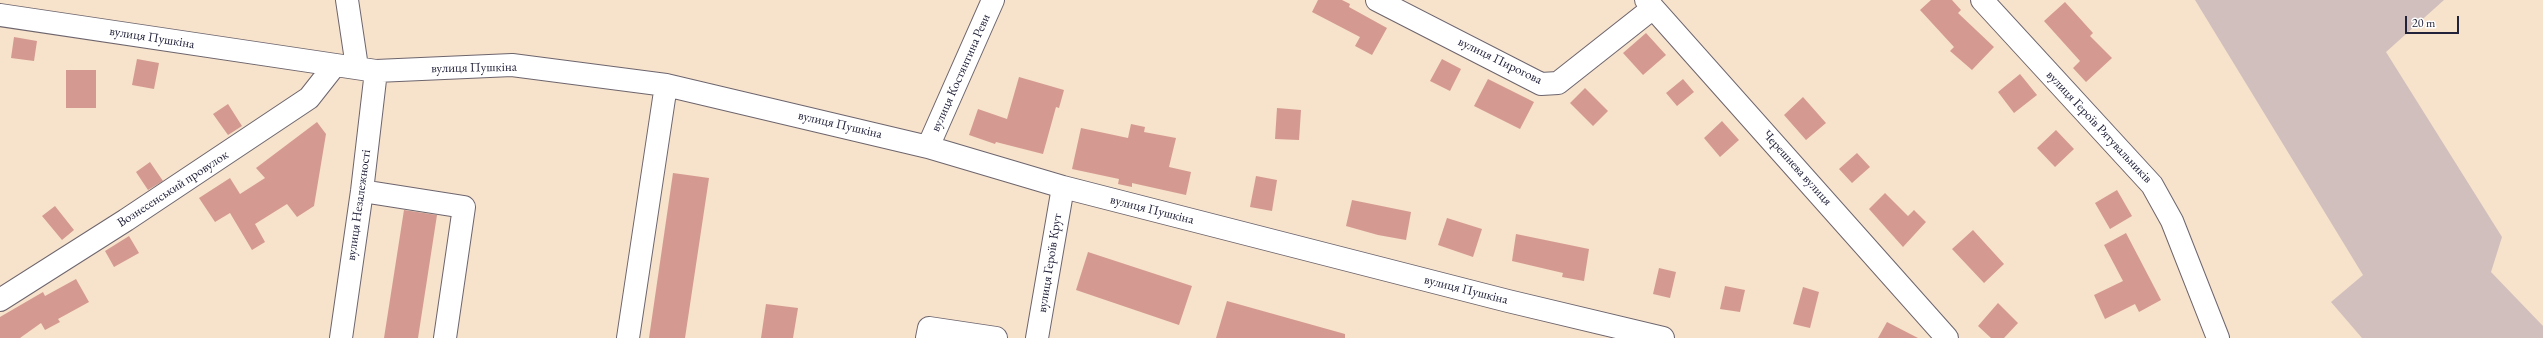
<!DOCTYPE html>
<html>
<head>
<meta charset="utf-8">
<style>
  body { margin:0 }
  #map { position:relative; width:2543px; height:338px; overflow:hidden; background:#f7e2cb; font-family:"EB Garamond",serif }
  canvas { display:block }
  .scale { position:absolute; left:2405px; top:16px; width:54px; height:18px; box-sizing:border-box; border:2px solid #22223b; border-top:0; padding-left:5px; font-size:12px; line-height:14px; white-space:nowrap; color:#22223b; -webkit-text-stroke:3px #fff; paint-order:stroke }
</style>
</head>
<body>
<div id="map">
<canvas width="2543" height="338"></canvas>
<div class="scale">20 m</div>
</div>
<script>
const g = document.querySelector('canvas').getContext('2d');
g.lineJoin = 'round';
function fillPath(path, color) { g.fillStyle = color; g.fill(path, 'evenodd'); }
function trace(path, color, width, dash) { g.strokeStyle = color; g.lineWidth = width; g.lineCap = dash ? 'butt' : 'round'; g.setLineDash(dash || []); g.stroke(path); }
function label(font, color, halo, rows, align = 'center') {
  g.font = font + ' "EB Garamond",serif'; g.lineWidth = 3; g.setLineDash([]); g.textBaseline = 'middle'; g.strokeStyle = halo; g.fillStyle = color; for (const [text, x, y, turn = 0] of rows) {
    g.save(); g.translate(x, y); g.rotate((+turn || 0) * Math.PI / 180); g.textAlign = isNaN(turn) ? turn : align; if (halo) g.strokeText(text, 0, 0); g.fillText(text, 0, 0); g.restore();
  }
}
const industrial = new Path2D(`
  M2195,0H2444L2386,52L2502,237L2491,272L2543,326V338H2362L2331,302L2363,275Z`);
const building = new Path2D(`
  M1318,0H1342L1350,4L1349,7L1387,28L1372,55L1355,46L1360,37L1312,12Z
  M1931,0H1952L1961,10L1958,13L1994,47L1972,70L1950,51L1954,47L1920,10Z
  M2065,2L2093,33L2090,36L2112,58L2086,82L2073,68L2080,61L2044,21Z
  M1646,33L1666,55L1643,75L1623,53Z
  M14,37L37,41L34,61L11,58Z
  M137,59L159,63L154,89L132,85Z
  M1442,59L1461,69L1450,91L1430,81Z
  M66,70H96V108H66Z
  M2020,74L2037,95L2014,113L1998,92Z
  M1019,77L1064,90L1059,108L1056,107L1043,154L996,142L995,144L969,135L978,109L1007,119Z
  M1488,79L1534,102L1520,129L1474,106Z
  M1683,79L1694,92L1677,106L1666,93Z
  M1585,88L1608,111L1593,126L1570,103Z
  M1803,97L1826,123L1806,140L1784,115Z
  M228,104L242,126L228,135L213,114Z
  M1277,108L1301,110L1299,140L1275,139Z
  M1722,121L1739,140L1720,157L1704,138Z
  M317,122L326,134L314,206L297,217L287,204L255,224L265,242L252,250L230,213L215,222L199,198L230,178L240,194L265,178L256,168Z
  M1131,124L1145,127L1144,132L1176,138L1169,167L1191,172L1186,195L1132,183V187L1118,184L1119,179L1072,169L1081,128L1128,138Z
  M2056,130L2074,149L2055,167L2037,148Z
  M1857,153L1870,167L1852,183L1839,169Z
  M150,162L163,181L148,190L136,172Z
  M673,173L709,178L685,338H649Z
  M1256,176L1277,180L1272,211L1250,207Z
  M2117,190L2132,216L2110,229L2095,203Z
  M1885,193L1908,216L1914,210L1926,222L1903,247L1869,209Z
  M1352,200L1411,212L1406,240L1378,235L1346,226Z
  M55,206L74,230L62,240L42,216Z
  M404,210L437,215L418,338H384Z
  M1447,218L1482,229L1473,257L1438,245Z
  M1973,230L2004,264L1984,283L1952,249Z
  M2126,233L2161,300L2139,312L2135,304L2105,319L2094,295L2123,281L2104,245Z
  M1516,234L1589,249L1584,281L1562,277L1563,273L1512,261Z
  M129,236L139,253L114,267L105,251Z
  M1088,252L1192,286L1179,325L1076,290Z
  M1659,268L1676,272L1670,298L1653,294Z
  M76,279L89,302L58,319L60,322L45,330L41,323L20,338H0V317L43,292L45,296Z
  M1725,286L1745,290L1740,312L1720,309Z
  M1803,287L1819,292L1810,328L1793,324Z
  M1227,301L1345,334V338H1216Z
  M1998,303L2018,323L2004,338H1991L1978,326Z
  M766,304L798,308L793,338H761Z
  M1887,322L1918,338H1878Z`);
const minor = new Path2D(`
  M347,0L357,67
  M1377,0L1541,84L1558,83L1653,8
  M1646,0L1947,338
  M1982,0L2152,185L2172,221L2218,338
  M0,15L376,71L512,65L666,85L928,147L1063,187L1508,301L1663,338
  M928,147L993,0
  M362,191L464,207L445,338
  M0,300L126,220L309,98L335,65
  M341,338L362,191L376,71
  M628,338L666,85
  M927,338L929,328L996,338
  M1037,338L1063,187`);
const streetNames = [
  ["вулиця Пушкіна",152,38,9],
  ["вулиця Пирогова",1500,61,26],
  ["вулиця Пушкіна",474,68,-1],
  ["вулиця Костянтина Реви",961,73,-66],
  ["вулиця Пушкіна",840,125,13],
  ["вулиця Героїв Рятувальників",2099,127,47],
  ["Черешнева вулиця",1797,168,48],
  ["Вознесенський провулок",173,189,-33],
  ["вулиця Незалежності",359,205,-82],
  ["вулиця Пушкіна",1152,210,14],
  ["вулиця Героїв Крут",1050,263,-81],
  ["вулиця Пушкіна",1466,290,14]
];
fillPath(industrial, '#d1bfbe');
fillPath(building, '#d49a91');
trace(minor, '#6d656d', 24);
trace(minor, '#fff', 22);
label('13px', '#22223b', '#fff', streetNames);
</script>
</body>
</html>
